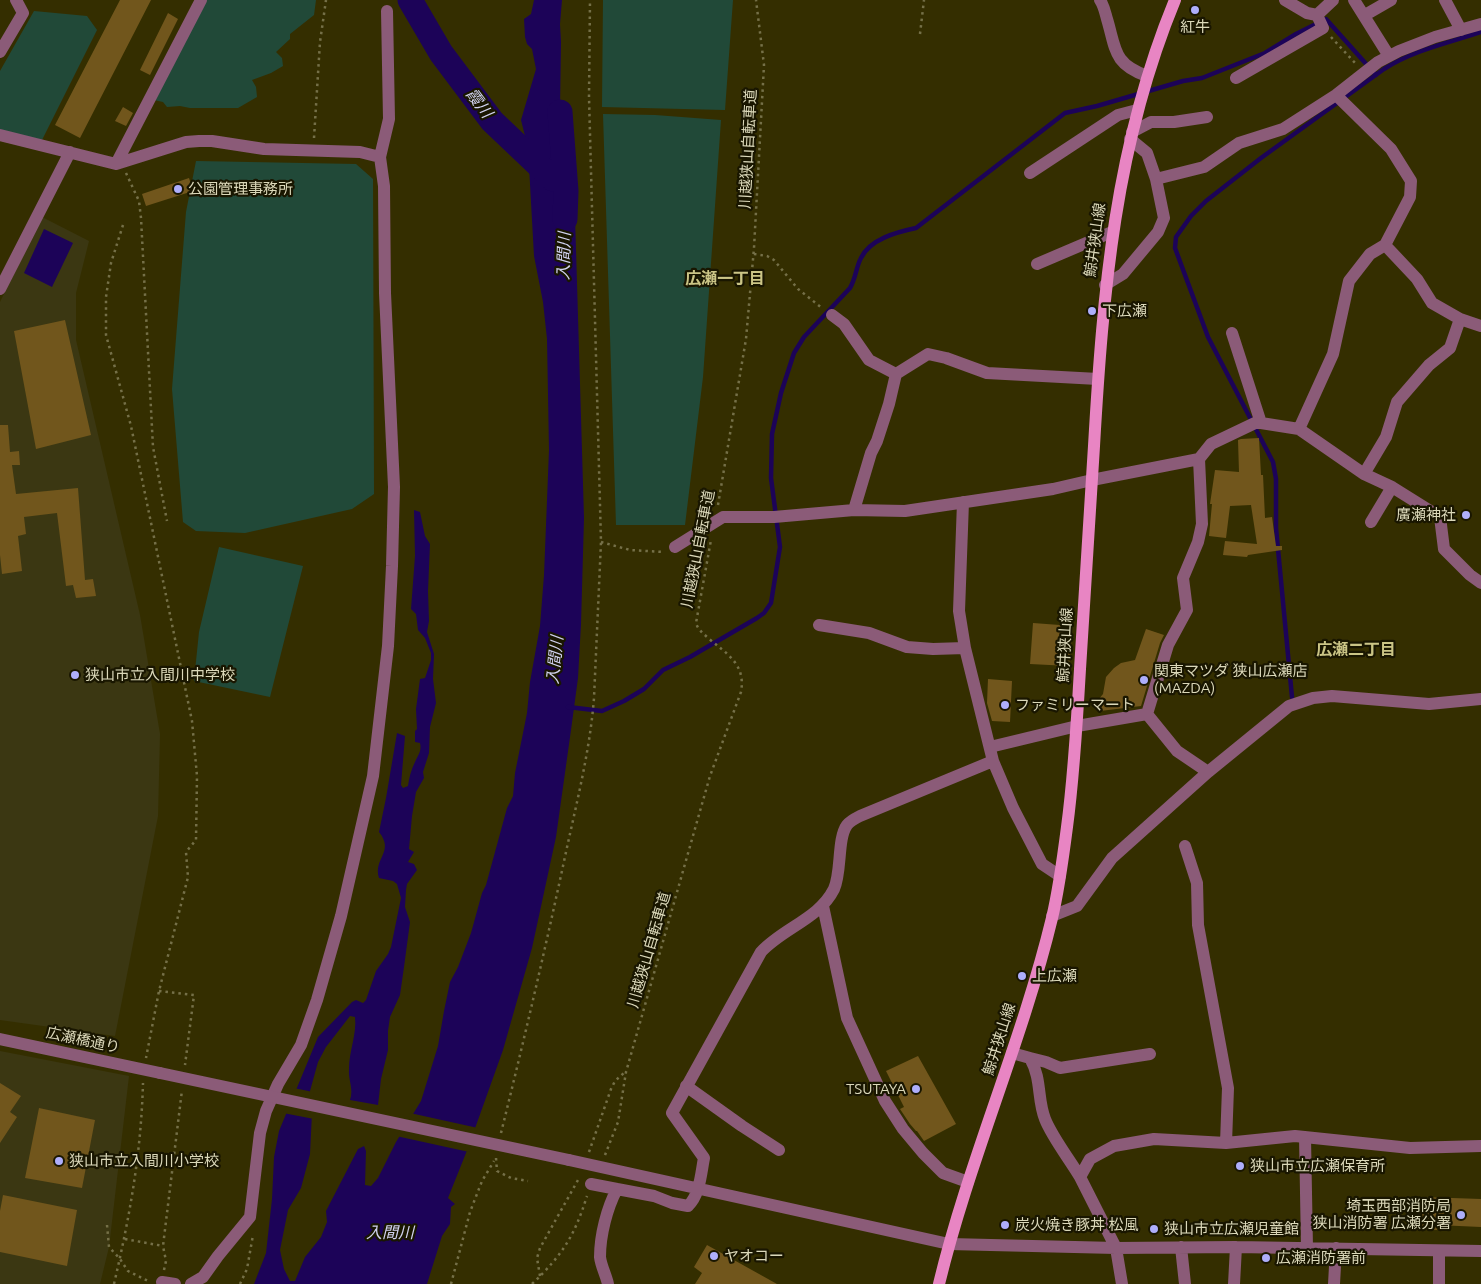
<!DOCTYPE html>
<html>
<head>
<meta charset="utf-8">
<style>
  body { margin:0 }
  canvas { display:block; background:#342e00 }
</style>
</head>
<body>
<canvas width="1481" height="1284"></canvas>
<script>
const g = document.querySelector('canvas').getContext('2d');
g.lineJoin = 'round';
function fillPath(path, color) { g.fillStyle = color; g.fill(path, 'evenodd'); }
function trace(path, color, width, dash) { g.strokeStyle = color; g.lineWidth = width; g.lineCap = dash ? 'butt' : 'round'; g.setLineDash(dash || []); g.stroke(path); }
function label(font, color, halo, rows, align = 'center') {
  g.font = font + ' Ubuntu,"Noto Sans JP",sans-serif'; g.lineWidth = 4.5; g.setLineDash([]); g.textBaseline = 'middle'; g.strokeStyle = halo; g.fillStyle = color; for (const [text, x, y, turn = 0] of rows) {
    g.save(); g.translate(x, y); g.rotate((+turn || 0) * Math.PI / 180); g.textAlign = isNaN(turn) ? turn : align; if (halo) g.strokeText(text, 0, 0); g.fillText(text, 0, 0); g.restore();
  }
}
const built = new Path2D(`
  M42,217L89,241L76,293V340L140,615L160,734L158,816L115,1036L0,1020V302Z
  M0,1051L129,1076L109,1247L100,1284H0Z`);
const green = new Path2D(`
  M205,0H316L314,15L290,34V39L276,52L282,58L283,66L271,73L252,80L256,87L257,97L238,108H190L180,106L167,107L163,102L154,100Z
  M603,0H733L725,110L602,107Z
  M34,11L87,16L97,30L42,140L0,130V71Z
  M603,114L655,115L721,120L703,377L685,525H616Z
  M196,161L356,164L373,179L374,494L352,509L245,533L196,531L183,522L172,389L186,212Z
  M219,547L303,566L270,697L194,681L199,632Z`);
const water = new Path2D(`
  M534,0H562L560,24L561,42L560,109L562,132V169L565,185L567,211L570,216H575L584,518L581,624L578,678L571,730L556,837L532,948L503,1050L468,1148L448,1198L455,1204L451,1207L450,1224L442,1236L427,1284H254L266,1253L272,1199L274,1157L279,1131L318,1037L352,1002L356,1000L363,1003L366,1000L376,971L388,954L391,947L401,898L397,884L393,881L379,878C373,858 395,852 379,832L386,798L397,733L405,736L401,785L403,788L408,786C409,778 411,770 415,762C418,755 422,751 420,743L415,742V731L417,729L416,709L420,679L425,678L431,660V653L425,638L418,630L416,614L411,609L415,556L414,510L420,512L425,536L430,544L428,591L429,621L427,632L434,654L433,679L436,703L430,727L429,753L423,772L424,778L416,792L412,816L409,849L414,852L408,862L414,864L417,870L407,884L406,890L405,907L410,922L404,967L400,995L390,1017L388,1031V1050L381,1079L378,1105L350,1100C354,1089 348,1080 349,1069C349,1051 357,1034 355,1017L350,1016L326,1047L318,1062L310,1091L312,1113L310,1154L301,1188L288,1210L280,1250L284,1269L290,1281H295L305,1257L321,1237L327,1222L326,1211L358,1149L364,1146L366,1151L365,1185L371,1186L378,1178L396,1142L421,1101L438,1046L444,1011L450,982L458,967L471,933L482,893L486,885L507,808L513,796L515,773L527,713L530,682L540,626L544,575L549,450L547,339L543,302L534,256L528,148L521,120L536,69L532,49L527,44L525,37L524,19L531,14Z
  M44,229L73,243L52,287L24,273Z`);
const pier = new Path2D(`
  M294,1088L313,1092L314,1119L283,1113Z
  M410,1113L478,1128L469,1152L396,1136Z`);
const stream = new Path2D(`
  M1292,697L1276,528V479L1273,462L1208,337L1175,248L1176,237L1191,216L1206,201L1261,158L1384,69C1414,50 1448,43 1481,32
  M568,707L602,711L624,701L644,689L663,670L690,657L757,618L764,613L771,603L780,547L771,478L772,434L781,393L794,353L804,337L850,288C856,278 856,267 861,258C870,239 897,232 916,228L1065,113L1097,106L1183,81L1202,78L1265,53L1296,34L1326,19L1376,75`);
const river = new Path2D(`
  M410,0L441,53L492,121L553,179
  M560,112L566,191L565,219`);
const building = new Path2D(`
  M120,0H151L80,138L55,125Z
  M168,13L178,19L150,75L140,70Z
  M123,107L133,113L126,126L115,121Z
  M189,178L193,191L146,206L142,194Z
  M65,320L91,435L36,449L14,331Z
  M0,425H8L10,452L19,451L20,465H12L16,494L78,488L85,580L93,579L96,596L76,598L73,585L66,586L57,513L24,517L26,534L18,536L22,571L2,574L0,555Z
  M1259,438L1261,475H1263L1265,518L1272,517L1276,546H1282V550L1248,555L1247,557L1223,555L1225,541L1257,544L1251,505L1230,506L1226,538L1209,536L1212,504H1210L1215,470L1239,472L1238,440L1241,439Z
  M1033,623L1073,626L1069,666L1030,664Z
  M1146,629L1164,635L1160,643L1141,706L1100,711L1098,700L1103,694L1106,677L1114,668L1121,663L1135,660Z
  M988,679L1012,681L1010,722L992,721L987,703Z
  M918,1056L956,1124L924,1141L917,1131H916L910,1124L900,1109L904,1107L886,1071Z
  M0,1083L21,1096L10,1112L17,1117L0,1143Z
  M39,1108L95,1120L82,1188L25,1178Z
  M3,1195L77,1210L67,1266L0,1252V1211Z
  M1423,1197L1481,1199V1227L1437,1225V1230H1421Z
  M707,1245L777,1284H695L702,1273L694,1267Z`);
const path = new Path2D(`
  M920,34L924,0
  M1331,37L1356,64
  M314,138L320,42L326,0
  M126,173L139,201L141,218L153,447L167,521
  M123,225L111,263L106,297V335L131,426L192,721L197,776L196,840L186,852L188,877L159,991L146,1058
  M754,254L767,256L774,260L798,289L822,308
  M718,505L746,339L754,248L764,65L756,0
  M601,542L630,550L663,552
  M159,991L194,995L185,1065
  M501,1133C524,1040 546,946 566,852C577,801 590,750 594,698L601,542L589,97L590,0
  M589,1152L611,1089L615,1081L625,1072
  M605,1155L618,1122L626,1072L702,804L710,776L741,692C746,664 727,654 708,638C703,633 698,630 696,623L711,540
  M496,1158L497,1171L511,1178L528,1181
  M107,1225L109,1247L120,1259L128,1271L150,1282
  M125,1239L163,1246
  M164,1270L166,1261L163,1246L182,1090
  M540,1276L537,1258L540,1248L578,1180
  M114,1284C130,1215 141,1154 143,1083
  M240,1284L247,1269L253,1235
  M451,1284L470,1212L482,1181L494,1161
  M532,1284C563,1254 574,1237 587,1196`);
const minor = new Path2D(`
  M1100,0C1104,6 1105,12 1107,19C1116,49 1113,64 1147,76
  M1285,0L1307,13L1317,15L1333,0
  M1354,0L1389,56
  M1445,0L1461,30
  M1365,15L1391,0
  M0,52L23,13L16,0
  M1236,78L1323,28L1317,15
  M1336,95L1391,149L1411,181L1410,197L1385,245L1417,279L1432,303L1460,319L1481,326
  M1132,132L1151,122H1174L1207,117
  M0,135L116,164L186,142L199,141H212L264,149L360,152L380,157
  M1130,139L1147,153L1156,179L1204,167L1239,143L1283,129L1336,95L1378,62L1399,51L1435,37L1481,24
  M116,164L201,0
  M1030,173L1118,115L1137,110
  M1037,264L1112,232
  M1105,285L1123,274L1158,232L1164,218L1156,179
  M0,289L70,152
  M832,315L844,324L869,360L896,374L928,354L946,358L987,373L1098,379
  M1232,333L1261,423
  M1299,429L1333,354L1349,281L1370,254L1385,245
  M1199,459L1202,524L1198,542L1183,578L1187,610L1168,645L1147,714L1177,751L1208,772
  M1364,474L1386,437L1397,402L1429,365L1450,348L1460,319
  M963,502L959,611L965,648L993,761L1013,808L1042,864L1060,876
  M854,510L871,453L877,441L889,404L896,374
  M1371,522L1392,487
  M675,547L723,517H774L854,510L905,511L1053,489L1092,480L1199,459L1211,444L1255,423H1261L1299,429L1364,474L1392,487L1440,517L1444,549L1470,575L1481,583
  M819,625L869,633L907,647L933,649L965,648
  M990,747L1077,726L1147,714
  M1185,846L1197,883L1198,925L1228,1088L1226,1143
  M823,906L847,1018L885,1101L903,1129L923,1153L943,1173L968,1182
  M1052,916L1077,906L1112,858L1208,772L1289,706L1313,698L1332,696L1429,704L1481,699
  M0,1039L160,1073
  M1012,1053L1030,1058C1042,1079 1037,1099 1045,1119C1052,1137 1070,1160 1080,1177
  M1030,1058L1046,1062L1060,1068L1150,1054
  M686,1086L742,1126L779,1150
  M1305,1137L1307,1248
  M569,1160L949,1244L1116,1248L1236,1247L1481,1251
  M591,1184L617,1189
  M1181,1247L1185,1284
  M1439,1251V1284
  M162,1282L175,1284
  M191,1284L203,1277L218,1256L250,1217L260,1133L266,1111L278,1084L301,1045L317,1000L341,916L373,776L388,646L392,566L394,487L385,293L384,186L380,157L389,119L387,11
  M608,1284C606,1275 601,1266 600,1257C600,1235 607,1208 617,1189L654,1196L672,1203L688,1206C700,1195 701,1173 704,1158L672,1113L761,952C783,928 819,919 834,889C842,871 837,839 847,825C850,821 856,818 860,816L993,761
  M1122,1284L1116,1248L1080,1177L1090,1159L1114,1146L1154,1139L1226,1143L1295,1136L1410,1148L1481,1146
  M1234,1284L1236,1247
  M1334,1284L1336,1248`);
const major = new Path2D(`
  M939,1284C969,1160 1022,1042 1052,918C1059,889 1063,858 1067,827C1074,775 1077,722 1080,669C1085,595 1089,520 1094,446C1103,291 1115,145 1175,0`);
const minorBridge = new Path2D(`
  M160,1073L569,1160`);
const markers = [
  [1195,10,5,"#aeaefb"],
  [178,189,5,"#aeaefb"],
  [1092,311,5,"#aeaefb"],
  [1466,515,5,"#aeaefb"],
  [75,675,5,"#aeaefb"],
  [1144,680,5,"#aeaefb"],
  [1005,705,5,"#aeaefb"],
  [1022,976,5,"#aeaefb"],
  [916,1089,5,"#aeaefb"],
  [59,1161,5,"#aeaefb"],
  [1240,1166,5,"#aeaefb"],
  [1461,1215,5,"#aeaefb"],
  [1005,1225,5,"#aeaefb"],
  [1154,1229,5,"#aeaefb"],
  [714,1256,5,"#aeaefb"],
  [1266,1258,5,"#aeaefb"]
];
const poiNames = [
  ["紅牛",1195,27,"center"],
  ["公園管理事務所",188,189],
  ["下広瀬",1102,311],
  ["廣瀬神社",1456,515,"right"],
  ["関東マツダ 狭山広瀬店",1154,671],
  ["(MAZDA)",1154,688],
  ["狭山市立入間川中学校",85,675],
  ["ファミリーマート",1015,705],
  ["上広瀬",1032,976],
  ["TSUTAYA",906,1089,"right"],
  ["狭山市立入間川小学校",69,1161],
  ["狭山市立広瀬保育所",1250,1166],
  ["埼玉西部消防局",1451,1206,"right"],
  ["狭山消防署 広瀬分署",1451,1223,"right"],
  ["炭火焼き豚丼 松風",1015,1225],
  ["狭山市立広瀬児童館",1164,1229],
  ["ヤオコー",724,1256],
  ["広瀬消防署前",1276,1258]
];
const streetNames = [
  ["川越狭山自転車道",748,149,-87],
  ["鯨井狭山線",1095,240,-82],
  ["川越狭山自転車道",698,549,-79],
  ["鯨井狭山線",1065,645,-87],
  ["川越狭山自転車道",649,950,-74],
  ["鯨井狭山線",999,1039,-72],
  ["広瀬橋通り",83,1040,12]
];
const waterNames = [
  ["霞川",479,103,53],
  ["入間川",564,256,-88],
  ["入間川",555,660,-84],
  ["入間川",390,1233]
];
const neighbourhoodNames = [
  ["広瀬一丁目",725,279],
  ["広瀬二丁目",1356,650]
];
fillPath(built, '#3b3712');
fillPath(green, '#214938');
fillPath(water, '#1c0358');
fillPath(pier, '#342e00');
trace(stream, '#1c0358', 4.5);
trace(river, '#1c0358', 25);
fillPath(building, '#71561c');
trace(path, '#757048', 2.5, [2.5, 4]);
trace(minor, '#8b5b78', 12);
trace(major, '#e885c3', 12);
trace(minorBridge, '#8b5b78', 12);
for (const [x, y, r, color] of markers) { const dot = new Path2D(); dot.arc(x, y, r, 0, 2 * Math.PI); g.fillStyle = color; g.fill(dot); trace(dot, '#191600', 2); }
label('15px', '#dbd8b9', '#191600', poiNames, 'left');
label('15px', '#dbd8b9', '#191600', streetNames);
label('italic 16px', '#d1d2ef', '#191600', waterNames);
label('bold 16px', '#cbc586', '#191600', neighbourhoodNames);
</script>
</body>
</html>
